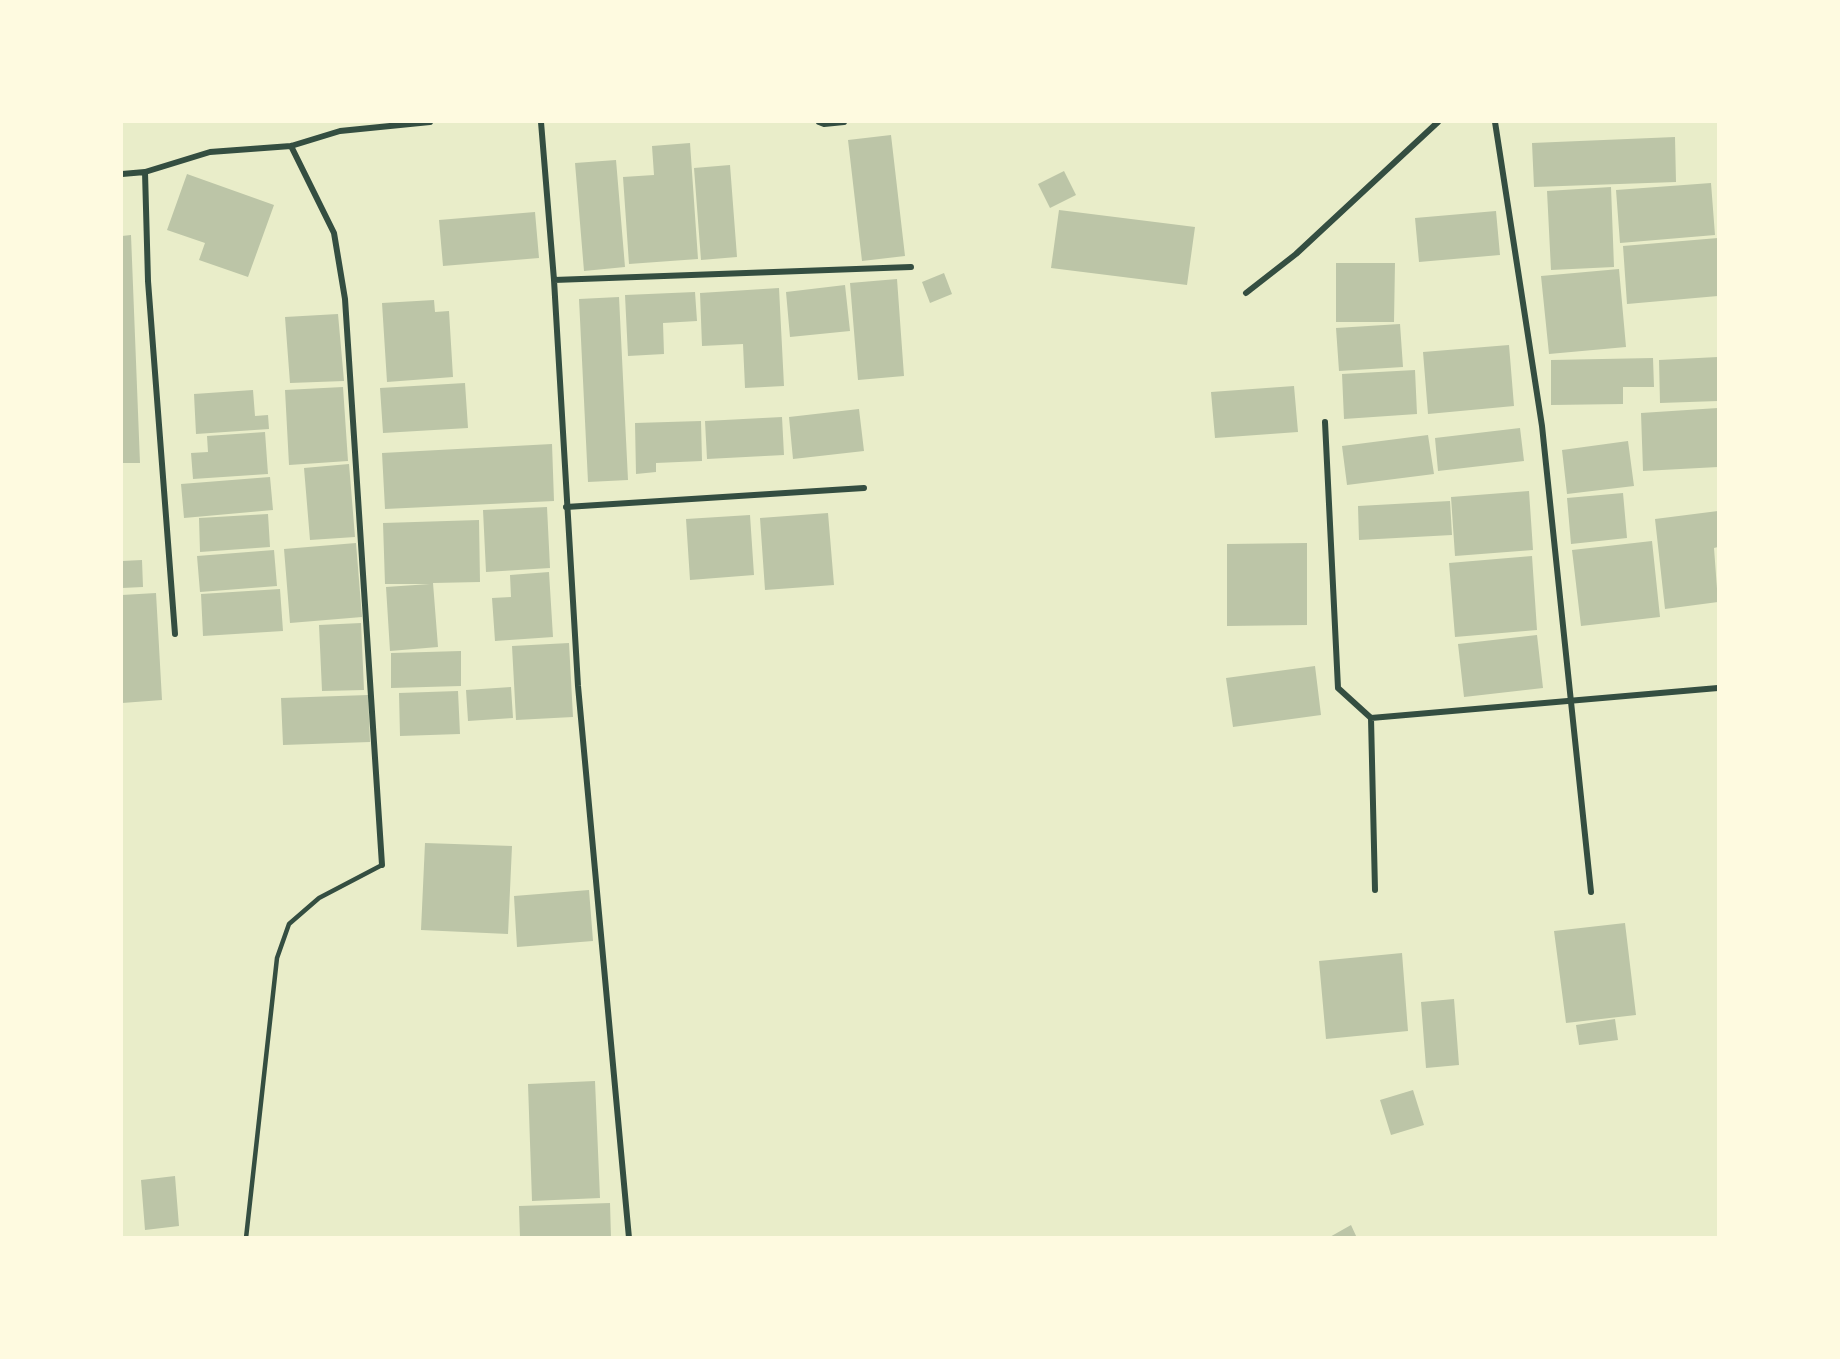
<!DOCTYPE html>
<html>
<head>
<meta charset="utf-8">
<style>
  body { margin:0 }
  #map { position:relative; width:1840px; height:1359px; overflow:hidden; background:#e9edc9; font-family:Barlow,sans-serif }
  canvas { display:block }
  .frame { position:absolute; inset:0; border:123px solid #fefae0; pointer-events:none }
</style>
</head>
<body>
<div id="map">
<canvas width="1840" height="1359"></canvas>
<div class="frame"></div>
</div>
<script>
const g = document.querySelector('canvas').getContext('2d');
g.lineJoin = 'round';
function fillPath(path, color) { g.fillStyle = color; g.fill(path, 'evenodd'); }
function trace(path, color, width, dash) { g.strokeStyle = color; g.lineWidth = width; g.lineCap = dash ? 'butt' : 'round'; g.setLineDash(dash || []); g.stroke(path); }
const building = new Path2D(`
  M891,135L905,256L862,261L848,140Z
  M1675,137L1676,182L1534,187L1532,143Z
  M690,143L698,259L629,264L623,177L654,175L652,146Z
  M616,160L625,267L584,271L575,163Z
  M730,165L737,257L701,260L694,168Z
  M1064,171L1076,195L1050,208L1038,184Z
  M187,174L274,205L248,277L199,260L205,243L167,230Z
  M1711,183L1715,235L1620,243L1616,190Z
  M1611,187L1614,267L1551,270L1547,191Z
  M1059,210L1195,227L1187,285L1051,268Z
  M1496,211L1500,255L1419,262L1415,218Z
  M535,212L539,258L443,266L439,220Z
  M131,235L140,463H122V236Z
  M1718,238V296L1627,304L1623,246Z
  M1336,263H1395L1394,322H1336Z
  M1619,269L1626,347L1549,354L1541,276Z
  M944,273L952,294L930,303L922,282Z
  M897,279L904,376L858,380L850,283Z
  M845,285L850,331L790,337L786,292Z
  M779,288L784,386L745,388L743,344L702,346L700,293Z
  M695,292L697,321L663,323L664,354L628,356L625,295Z
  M619,297L628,480L588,482L579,299Z
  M434,300L435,312L449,311L453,377L387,382L382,303Z
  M338,314L344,381L290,383L285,317Z
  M1400,324L1403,367L1339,371L1336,328Z
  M1509,345L1514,406L1428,414L1423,352Z
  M1718,357V401L1660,403L1659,360Z
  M1653,358L1654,387H1623V404L1551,405V360Z
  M1415,370L1417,414L1344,419L1342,374Z
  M465,383L468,428L383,433L380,388Z
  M1294,386L1298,432L1215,438L1211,392Z
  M343,387L348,461L289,465L285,390Z
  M253,390L255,416L268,415L269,429L196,434L194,394Z
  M1718,408V467L1643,471L1641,413Z
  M859,409L864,451L793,459L789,417Z
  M782,417L784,455L707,459L705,421Z
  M701,421L702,461L656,463V472L636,474L635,423Z
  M1520,428L1524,461L1438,471L1435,438Z
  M265,432L268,474L193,479L191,453L208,452L207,436Z
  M1428,435L1434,474L1347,485L1342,446Z
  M1628,441L1634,486L1567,494L1562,450Z
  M552,444L554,501L385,509L382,453Z
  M349,464L355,537L310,540L304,468Z
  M270,477L273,510L184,518L181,484Z
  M1529,491L1533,550L1455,556L1451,497Z
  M1623,493L1627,538L1571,544L1567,498Z
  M1450,501L1452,535L1359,540L1358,506Z
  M547,507L550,568L486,572L483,510Z
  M1718,511V547L1714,548L1718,602L1665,609L1655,519Z
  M828,513L834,585L765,590L760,518Z
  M268,514L270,547L200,552L199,518Z
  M750,515L754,575L690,580L686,519Z
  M479,520L480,582L433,583L438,647L390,651L386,587L430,584H385L383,523Z
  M1652,541L1660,617L1581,626L1572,550Z
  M356,543L362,617L290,623L284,549Z
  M1307,543V625L1227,626V544Z
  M274,550L277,586L200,592L197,556Z
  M1532,556L1537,630L1455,637L1449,563Z
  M142,560L143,587L122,588V561Z
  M549,572L553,637L495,641L492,598L511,597L510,575Z
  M280,589L283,631L203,636L201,594Z
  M156,593L162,700L122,703V595Z
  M361,623L364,690L322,691L319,625Z
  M1537,635L1543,688L1464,697L1458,644Z
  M569,643L573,717L516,720L512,646Z
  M461,651V686L391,688V653Z
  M1315,666L1321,715L1233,727L1226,678Z
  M511,687L513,718L468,721L466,690Z
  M458,691L460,734L400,736L399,693Z
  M368,695L370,742L283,745L281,698Z
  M425,843L512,846L508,934L421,930Z
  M589,890L593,941L517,947L514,896Z
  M1625,923L1636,1015L1566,1023L1554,931Z
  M1402,953L1408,1031L1326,1039L1319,961Z
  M1454,999L1459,1065L1426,1068L1421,1002Z
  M1615,1019L1618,1040L1579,1045L1576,1025Z
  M595,1081L600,1198L532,1201L528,1084Z
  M1413,1090L1424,1125L1391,1135L1380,1100Z
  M175,1176L179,1226L145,1230L141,1180Z
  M610,1203L611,1238H520L519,1206Z
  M1351,1225L1357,1238H1328Z`);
const service = new Path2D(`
  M246,1238L277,958L289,924L319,898L382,865`);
const minor = new Path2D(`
  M541,122L554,280L578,686L629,1238
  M819,122L824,124L844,122
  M1495,122L1542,426L1591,892
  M291,146L334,233L345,299L382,865
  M145,172L148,281L175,634
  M122,174L145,172L210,152L291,146L340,131L430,122
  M554,280L911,267
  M1246,293L1296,254L1438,122
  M1325,422L1338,688L1371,718L1375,890
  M566,507L864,488
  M1371,718L1718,688`);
fillPath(building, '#bcc5a7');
trace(service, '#344e41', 4.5);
trace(minor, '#344e41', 6);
</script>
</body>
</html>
